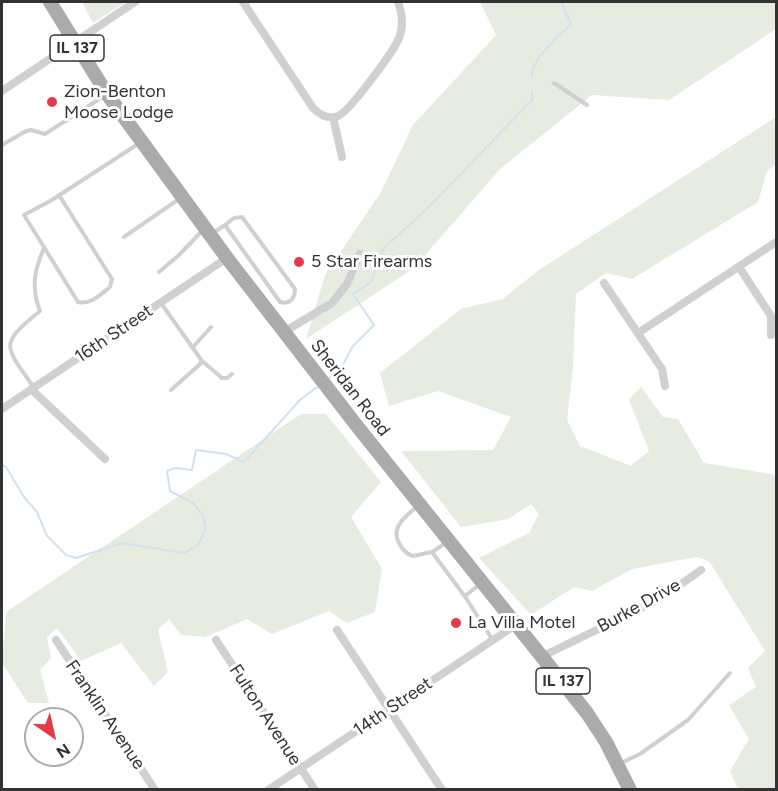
<!DOCTYPE html>
<html>
<head>
<meta charset="utf-8">
<style>
  body { margin:0 }
  #map { position:relative; width:778px; height:791px; overflow:hidden; background:#fff; font-family:Figtree,sans-serif }
  canvas { display:block }
  .frame { position:absolute; inset:0; border:3px solid #333; pointer-events:none }
  .north { position:absolute; left:24px; top:707px; width:60px; height:60px; box-sizing:border-box; background:#fff; border:2px solid #adadad; border-radius:50%; rotate:146deg; font-size:16px; font-weight:700; line-height:24px; text-align:center; color:#333 }
  .north::after { content:''; display:block; margin:auto; width:21px; height:27px; background:#e63946; clip-path:polygon(50% 0,100% 100%,50% 72%,0 100%) }
</style>
</head>
<body>
<div id="map">
<canvas width="778" height="791"></canvas>
<div class="frame"></div>
<div class="north">N</div>
</div>
<script>
const g = document.querySelector('canvas').getContext('2d');
g.lineJoin = 'round';
function fillPath(path, color) { g.fillStyle = color; g.fill(path, 'evenodd'); }
function trace(path, color, width, dash) { g.strokeStyle = color; g.lineWidth = width; g.lineCap = dash ? 'butt' : 'round'; g.setLineDash(dash || []); g.stroke(path); }
function label(font, color, halo, rows, align = 'center') {
  g.font = font + ' Figtree,sans-serif'; g.lineWidth = 6; g.setLineDash([]); g.textBaseline = 'middle'; g.strokeStyle = halo; g.fillStyle = color; for (const [text, x, y, turn = 0] of rows) {
    g.save(); g.translate(x, y); g.rotate((+turn || 0) * Math.PI / 180); g.textAlign = isNaN(turn) ? turn : align; if (halo) g.strokeText(text, 0, 0); g.fillText(text, 0, 0); g.restore();
  }
}
const green = new Path2D(`
  M82,2H126L93,23Z
  M480,2H776V29L669,100L592,95L500,169L414,268L306,339L325,275L381,192L413,125L496,35Z
  M776,117V164L767,171L758,202L632,279L606,273L576,294L573,367L567,420L580,446L631,466L649,451L629,400L641,387L663,417L678,419L704,463L776,475V789H738L730,771L749,739L729,705L756,687L748,668L765,651L709,561L696,557L632,569L592,591L574,587L531,615L479,558L529,533L539,514L531,504L508,519L461,527L401,451L493,450L511,417L438,391L389,406L380,373L461,309L503,299L536,272Z
  M301,414H326L381,482L351,517L382,569L375,612L347,623L329,611L272,634L247,619L205,637L181,635L169,619L158,630L168,672L154,686L121,643L81,661L57,628L47,637L51,658L40,670L49,703H28L2,663L6,612Z`);
const stream = new Path2D(`
  M532,77C531,60 558,36 571,24L561,2
  M329,378L341,368L353,346L374,325L353,294L371,282L383,249L431,205L532,100V91
  M2,465L6,467L24,497L37,512L47,536L66,555L76,558L122,543L184,553L198,545L206,529L203,515L193,503L170,491L167,471L175,468L192,470L196,450L226,454L244,462L300,400L317,387`);
const lane = new Path2D(`
  M554,83L587,105
  M2,145L26,131L31,130L45,134L104,96
  M59,195L112,279L110,287C101,294 91,305 78,302L24,215L52,200L138,144
  M242,217L295,289C295,298 290,305 280,302L225,225L234,218Z
  M213,233L225,225
  M124,237L179,199
  M159,272L179,255L202,231
  M161,303L202,361L199,365L171,390
  M193,347L211,327
  M202,361L222,378H227L232,374
  M33,386C3,344 0,344 40,311C31,287 34,271 44,248
  M418,506C407,515 390,527 399,543C402,549 406,554 413,556L432,552
  M447,542L432,552L466,598L492,639
  M465,596L480,584
  M621,763L640,754L688,720L730,673`);
const street = new Path2D(`
  M243,2L313,108C320,115 328,120 338,116C349,112 394,51 399,38C404,26 402,13 398,2
  M2,91L135,2
  M333,117L342,157
  M739,267L771,316V335
  M604,283L662,369L665,386
  M284,332L332,303L347,284L360,254
  M638,333L776,242
  M31,389L105,459
  M2,409L227,258
  M337,630L442,790
  M56,640L155,790
  M216,640L315,790
  M543,656L660,599L701,570
  M268,790L517,624`);
const primary = new Path2D(`
  M50,2L107,94L227,258L357,426L587,713L606,742L630,790`);
const markers = [
  [52,102,6,"#e63946"],
  [299,262,6,"#e63946"],
  [456,623,6,"#e63946"]
];
const shields = [
  [77,48,54],
  [563,681,54]
];
const shieldNames = [
  ["IL 137",77,48],
  ["IL 137",563,681]
];
const poiNames = [
  ["Zion-Benton",64,92],
  ["Moose Lodge",64,113],
  ["5 Star Firearms",311,262],
  ["La Villa Motel",468,623]
];
const streetNames = [
  ["16th Street",114,334,-34],
  ["Sheridan Road",350,388,52],
  ["Burke Drive",639,606,-29],
  ["14th Street",393,707,-34],
  ["Franklin Avenue",105,715,56],
  ["Fulton Avenue",265,715,57]
];
fillPath(green, '#e6ecdf');
trace(stream, '#cfe2ee', 2);
trace(lane, '#d0d0d0', 4);
trace(street, '#d0d0d0', 8);
trace(primary, '#ababab', 14);
for (const [x, y, r, color] of markers) { const dot = new Path2D(); dot.arc(x, y, r, 0, 2 * Math.PI); g.fillStyle = color; g.fill(dot); trace(dot, '#fff', 2); }
for (const [x, y, w] of shields) { const box = new Path2D(); box.roundRect(x - w / 2, y - 13, w, 26, 4.5); g.fillStyle = '#fff'; g.fill(box); trace(box, '#333', 1.5); }
label('bold 16px', '#333', null, shieldNames);
label('18px', '#333', '#fff', poiNames, 'left');
label('18px', '#333', '#fff', streetNames);
</script>
</body>
</html>
